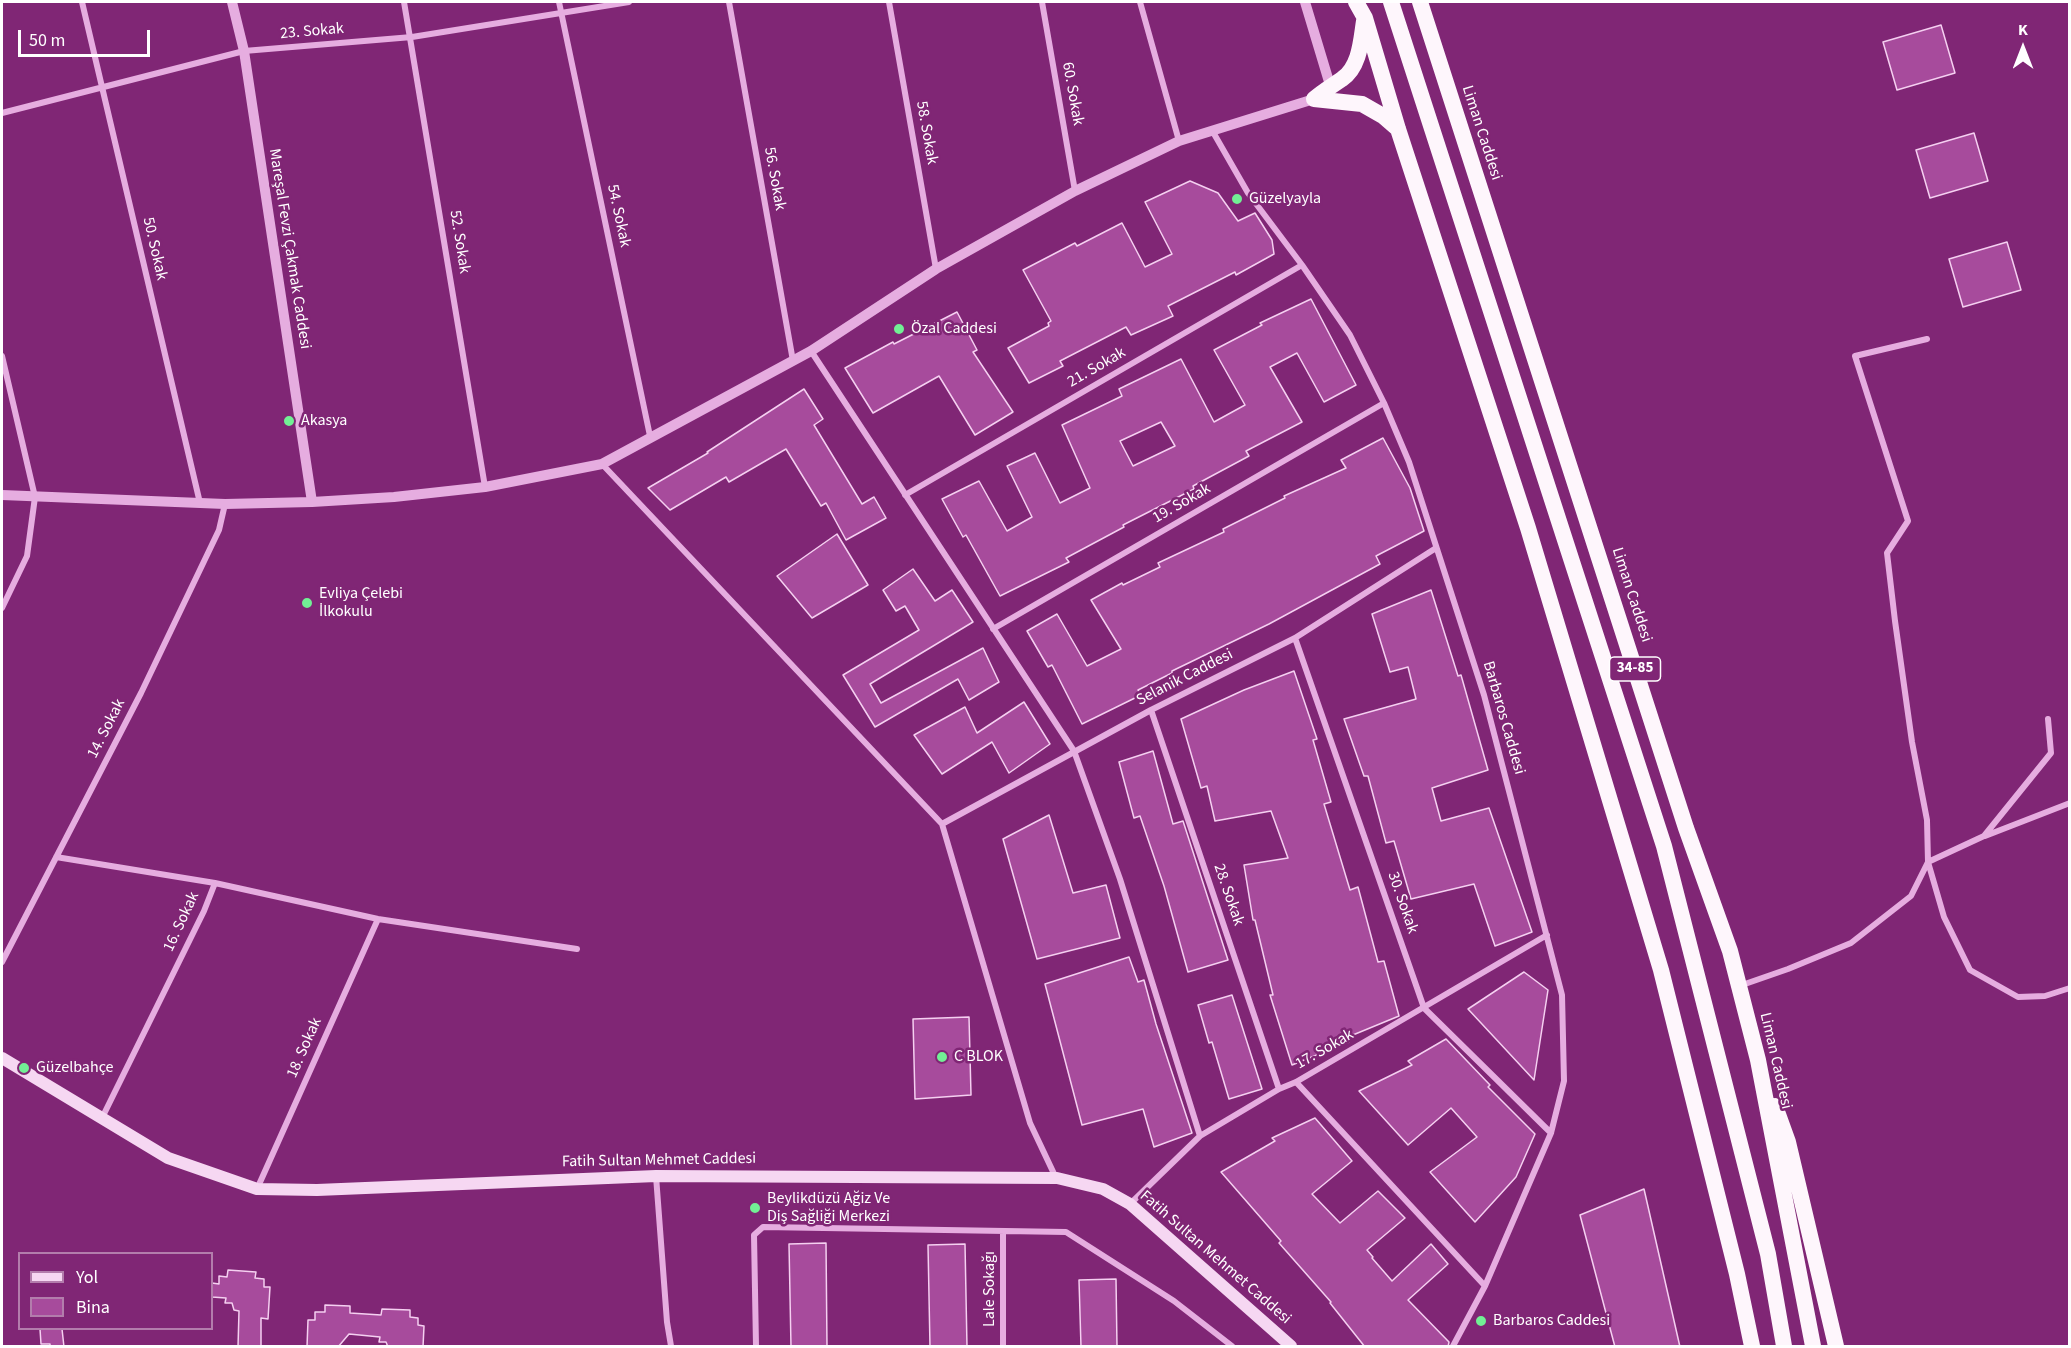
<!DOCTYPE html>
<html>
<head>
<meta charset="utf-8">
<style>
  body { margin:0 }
  #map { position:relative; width:2071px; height:1348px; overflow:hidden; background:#802675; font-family:"Source Sans 3",sans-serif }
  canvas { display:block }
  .frame { position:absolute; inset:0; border:3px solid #fff; pointer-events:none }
  .legend { position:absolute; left:18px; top:1252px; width:195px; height:78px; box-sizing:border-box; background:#802675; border:2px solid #b37dac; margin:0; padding:8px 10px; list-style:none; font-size:18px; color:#fff }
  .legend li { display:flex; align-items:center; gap:12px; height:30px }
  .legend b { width:30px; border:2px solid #b37dac }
  .north { position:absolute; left:1993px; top:18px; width:60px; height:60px; -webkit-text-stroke:4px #802675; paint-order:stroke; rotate:0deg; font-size:16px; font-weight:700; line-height:24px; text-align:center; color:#fff }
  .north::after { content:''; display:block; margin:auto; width:21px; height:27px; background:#fff; clip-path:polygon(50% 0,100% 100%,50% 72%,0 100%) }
  .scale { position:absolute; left:18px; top:30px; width:132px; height:27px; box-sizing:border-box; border:3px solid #fff; border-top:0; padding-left:8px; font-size:18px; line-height:21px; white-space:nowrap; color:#fff; -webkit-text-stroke:4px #802675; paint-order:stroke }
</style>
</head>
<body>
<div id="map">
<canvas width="2071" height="1348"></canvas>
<div class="frame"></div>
<ul class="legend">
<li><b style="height:8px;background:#f6d7f2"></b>Yol</li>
<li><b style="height:16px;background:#a74b9c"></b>Bina</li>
</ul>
<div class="north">K</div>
<div class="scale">50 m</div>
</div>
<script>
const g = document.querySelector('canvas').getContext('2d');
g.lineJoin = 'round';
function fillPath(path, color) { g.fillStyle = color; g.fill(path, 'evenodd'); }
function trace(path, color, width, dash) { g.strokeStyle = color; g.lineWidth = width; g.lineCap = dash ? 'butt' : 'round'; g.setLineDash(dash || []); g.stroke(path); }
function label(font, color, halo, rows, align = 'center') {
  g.font = font + ' "Source Sans 3",sans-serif'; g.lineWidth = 5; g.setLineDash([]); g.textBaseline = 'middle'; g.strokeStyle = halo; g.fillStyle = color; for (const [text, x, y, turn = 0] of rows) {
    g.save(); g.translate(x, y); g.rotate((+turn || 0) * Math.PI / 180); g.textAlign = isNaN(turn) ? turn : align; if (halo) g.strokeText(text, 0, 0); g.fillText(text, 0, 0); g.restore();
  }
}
const building = new Path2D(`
  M1941,25L1955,73L1897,90L1883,42Z
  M1974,133L1988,181L1930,198L1916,150Z
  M1190,181L1218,193L1238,221L1255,213L1272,240L1274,254L1236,275L1235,272L1168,306L1173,316L1131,335L1126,327L1060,361L1063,366L1029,383L1008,348L1049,326L1048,323L1051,321L1023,270L1075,243L1077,246L1122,223L1145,267L1172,254L1145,202Z
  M2007,242L2021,290L1963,307L1949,259Z
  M1311,299L1356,385L1324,402L1297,353L1270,367L1302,422L1246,451L1249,456L1193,486L1194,489L1123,525L1124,527L1066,558L1069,562L1000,596L966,535L963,537L942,499L979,481L1007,531L1032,517L1007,466L1035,453L1060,503L1090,488L1062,425L1122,396L1119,389L1181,359L1214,422L1245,405L1214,350L1262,325L1260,323ZM1161,422L1175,446L1133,466L1120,441Z
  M957,312L977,350L973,352L1013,412L975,435L939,376L873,413L845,368L893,342L894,344Z
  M804,389L823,419L814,425L862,504L874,497L886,518L846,540L826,503L821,506L786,449L729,482L726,477L670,510L648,488L708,453L707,452Z
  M1383,438L1410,488L1424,531L1376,556L1380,564L1269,624L1172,671V673L1138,690L1141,695L1082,724L1052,665L1048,667L1027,631L1057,614L1087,666L1121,649L1091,600L1122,583L1123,585L1160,567L1158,563L1224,532L1223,529L1285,498L1284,496L1346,468L1341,460Z
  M837,534L868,585L812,618L777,576Z
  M913,569L935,601L952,590L973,622L870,684L881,703L983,648L999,682L969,700L958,679L875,727L843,675L919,630L905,606L896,611L883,590Z
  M1431,590L1458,676L1461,675L1488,770L1432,788L1441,821L1489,808L1532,932L1495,946L1474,884L1411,899L1394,841L1386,843L1368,776H1364L1344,719L1416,699L1408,667L1390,672L1372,614Z
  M1294,671L1317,739L1313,740L1331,802L1324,804L1350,890L1358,887L1378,962L1384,961L1399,1016L1348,1037L1349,1042L1292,1065L1270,995H1273L1255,920H1253L1244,865L1288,858L1271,811L1215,821L1207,786L1201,788L1181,719L1244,690Z
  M1024,702L1050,744L1009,773L992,742L942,774L914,735L965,707L977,733Z
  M1153,751L1173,824L1183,821L1228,960L1188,972L1164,886L1140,816L1134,818L1119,762Z
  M1049,815L1073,893L1106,885L1120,938L1037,959L1003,839Z
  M1129,957L1138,982L1144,980L1156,1024L1192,1133L1154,1147L1143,1109L1082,1125L1045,984Z
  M1524,972L1548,990L1534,1080L1468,1009Z
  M1232,995L1262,1089L1229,1099L1212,1042L1209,1043L1198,1005Z
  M969,1017L971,1095L915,1099L913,1019Z
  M1446,1039L1490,1085L1488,1087L1535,1134L1516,1177L1475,1222L1430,1172L1477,1137L1451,1108L1408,1145L1359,1091L1412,1065L1408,1061Z
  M1315,1118L1352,1161L1312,1194L1340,1223L1378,1191L1405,1218L1367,1250L1373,1257L1372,1258L1392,1281L1431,1244L1448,1264L1408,1300L1449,1342L1448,1347H1365L1330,1303L1331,1302L1279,1243L1281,1241L1221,1172L1275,1141L1272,1138Z
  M1644,1189L1680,1347H1615L1580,1215Z
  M826,1243L827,1347H791L789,1244Z
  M965,1244L967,1347H930L928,1245Z
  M228,1270L256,1272L255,1278L264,1279V1287H270L268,1319L261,1318V1347H238L239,1311L234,1310L232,1303H225L226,1298L212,1297V1283L219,1284V1276L227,1277Z
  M1116,1279L1117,1347H1081L1079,1280Z
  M325,1305L350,1306V1313L381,1315L382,1309L410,1310V1317L418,1318V1325L424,1326L423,1347H388L386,1342H379L380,1337L349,1334L338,1347H307L308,1320H315V1312H325Z
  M40,1329H62L64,1347H50V1344H41Z`);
const minor = new Path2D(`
  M82,2L200,503
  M404,2L485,487
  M559,2L650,436
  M729,2L793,361
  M889,2L936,269
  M1042,2L1075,191
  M1140,2L1179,141
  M2,113L244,51L412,37L629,2
  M1213,132L1248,193L1302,265L1350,335L1384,403L1409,462L1484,695L1562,995L1564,1081L1551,1133L1485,1286L1453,1346
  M1927,339L1855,356L1908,521L1887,553L1895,621L1912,742L1927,820L1928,862L1944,917L1970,970L2018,997L2045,996L2070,988
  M811,351L1074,751L1120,879L1200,1136
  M2,356L35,497L27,556L2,608
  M602,464L942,824L1030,1123L1056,1178
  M905,495L1302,265
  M993,629L1384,403
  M1295,638L1424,1008L1551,1133
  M1151,710L1279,1089
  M942,824L1151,710L1295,638L1436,548
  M1985,836L2070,803
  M56,857L215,883L204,911L102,1118
  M215,883L378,919L577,949
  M2,962L141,693L219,530L225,504
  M1742,985L1788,969L1851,943L1911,896L1928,862L1984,836L2051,753L2048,719
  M1296,1082L1485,1286
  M656,1176L667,1322L671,1346
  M257,1189L378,919
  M1130,1204L1200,1136L1279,1089L1296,1082L1547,935
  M756,1346L754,1235L763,1227L1066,1232L1174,1301L1232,1346
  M1003,1346V1232`);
const tertiary = new Path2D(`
  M232,2L244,51L312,502
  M1305,2L1330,85
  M2,495L225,504L312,502L394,497L485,487L602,464L811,351L936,269L1075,191L1179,141L1314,99`);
const secondary = new Path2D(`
  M2,1058L168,1158L257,1189L317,1190L656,1176L1057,1178L1103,1189L1130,1204L1291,1346`);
const trunk = new Path2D(`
  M1356,2L1365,18L1398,129L1528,528L1661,970L1737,1274L1752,1346
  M1391,2L1664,846L1768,1254L1784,1346
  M1420,2L1686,828L1730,951L1758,1060L1813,1346
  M1314,99C1323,91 1332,86 1342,79C1360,67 1361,40 1364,21
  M1314,99L1362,104L1383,116L1398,129
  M1775,1106L1788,1142L1836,1346`);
const markers = [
  [1237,199,6,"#72ef95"],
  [899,329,6,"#72ef95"],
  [289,421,6,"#72ef95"],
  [307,603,6,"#72ef95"],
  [942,1057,6,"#72ef95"],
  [24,1068,6,"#72ef95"],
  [755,1208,6,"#72ef95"],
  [1481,1321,6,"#72ef95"]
];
const shields = [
  [1635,669,51]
];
const shieldNames = [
  ["34-85",1635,669]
];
const streetNames = [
  ["23. Sokak",312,32,-5],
  ["60. Sokak",1072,94,80],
  ["58. Sokak",926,133,80],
  ["Liman Caddesi",1481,133,72],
  ["56. Sokak",774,179,80],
  ["54. Sokak",618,216,78],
  ["52. Sokak",459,242,81],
  ["50. Sokak",154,249,77],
  ["Mareşal Fevzi Çakmak Caddesi",289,249,81],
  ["21. Sokak",1097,368,-30],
  ["19. Sokak",1182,504,-30],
  ["Liman Caddesi",1631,595,72],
  ["Selanik Caddesi",1185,678,-27],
  ["Barbaros Caddesi",1503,718,74],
  ["14. Sokak",107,729,-63],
  ["28. Sokak",1228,895,71],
  ["30. Sokak",1402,903,71],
  ["16. Sokak",182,922,-65],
  ["18. Sokak",305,1048,-66],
  ["17. Sokak",1325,1050,-30],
  ["Liman Caddesi",1775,1061,77],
  ["Fatih Sultan Mehmet Caddesi",659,1161,-1],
  ["Fatih Sultan Mehmet Caddesi",1215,1258,41],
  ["Lale Sokağı",990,1289,-90]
];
const poiNames = [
  ["Güzelyayla",1249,199],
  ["Özal Caddesi",911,329],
  ["Akasya",301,421],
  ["Evliya Çelebi",319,594],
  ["İlkokulu",319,612],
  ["C BLOK",954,1057],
  ["Güzelbahçe",36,1068],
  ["Beylikdüzü Ağiz Ve",767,1199],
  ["Diş Sağliği Merkezi",767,1217],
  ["Barbaros Caddesi",1493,1321]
];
fillPath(building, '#a74b9c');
trace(building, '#f5d0f1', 1.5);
trace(minor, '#e6ade0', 6);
trace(tertiary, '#e6ade0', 10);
trace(secondary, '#f6d7f2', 12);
trace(trunk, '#fef6fc', 16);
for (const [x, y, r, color] of markers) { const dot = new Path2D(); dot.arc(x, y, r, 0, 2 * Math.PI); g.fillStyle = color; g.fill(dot); trace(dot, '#802675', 2); }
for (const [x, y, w] of shields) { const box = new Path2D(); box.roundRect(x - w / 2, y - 12, w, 24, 4.5); g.fillStyle = '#802675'; g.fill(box); trace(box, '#fff', 1.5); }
label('bold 15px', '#fff', null, shieldNames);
label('16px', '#fff', '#802675', streetNames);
label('16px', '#fff', '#802675', poiNames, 'left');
</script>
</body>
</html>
